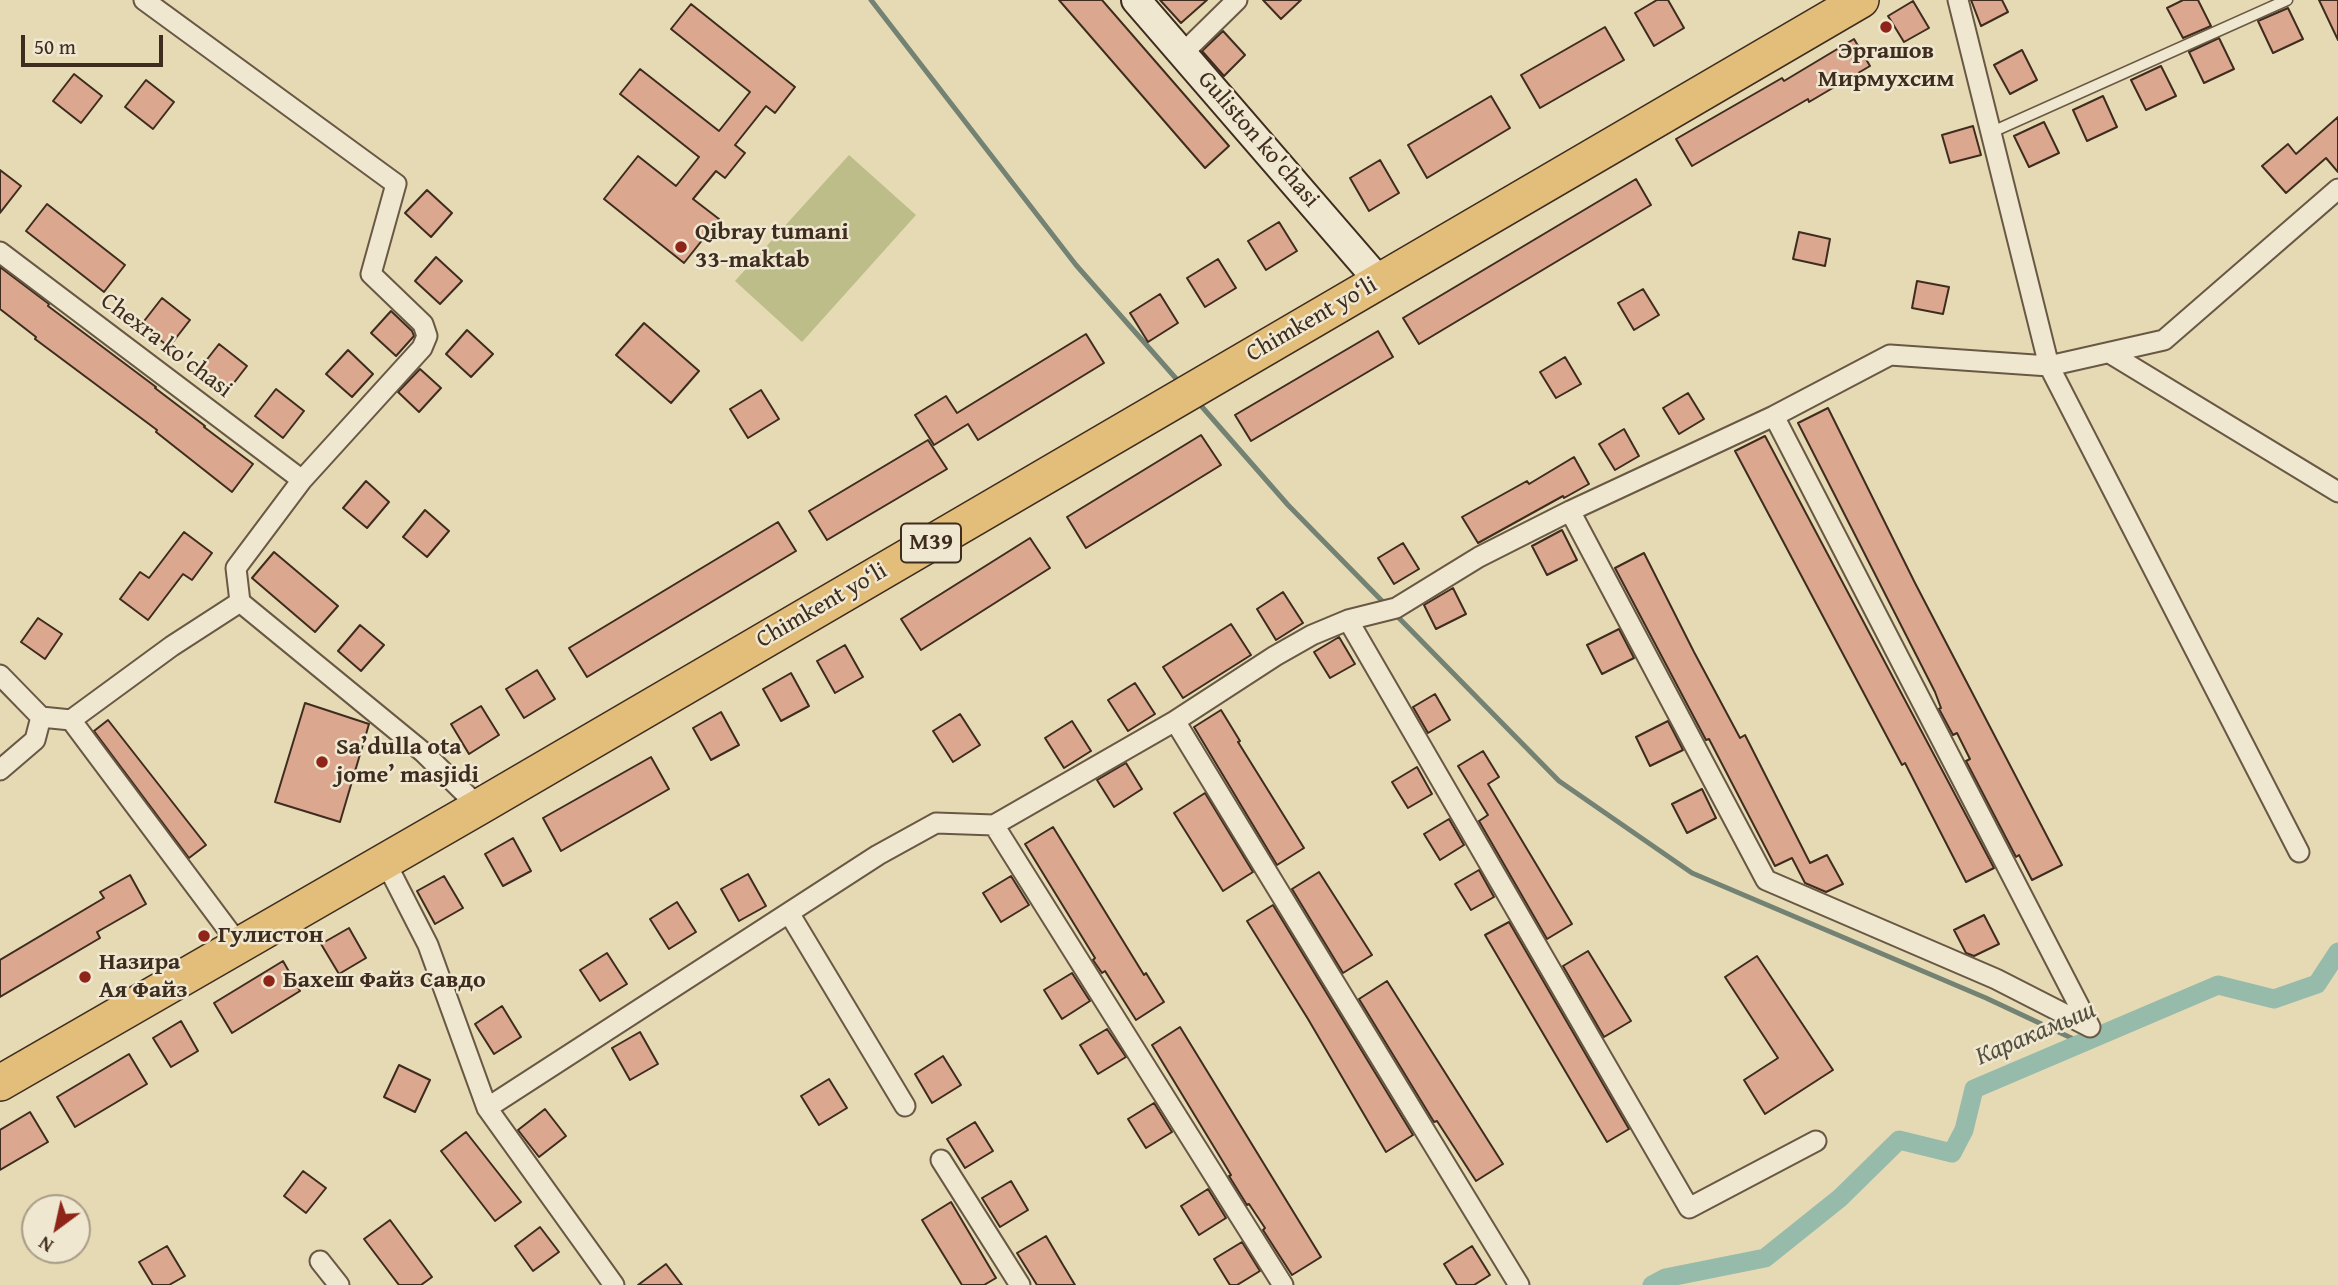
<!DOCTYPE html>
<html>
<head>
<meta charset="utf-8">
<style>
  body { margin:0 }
  #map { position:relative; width:2338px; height:1285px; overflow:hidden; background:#e6dab5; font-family:"Gentium Book Plus",serif }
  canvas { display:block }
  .north { position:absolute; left:21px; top:1194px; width:70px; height:70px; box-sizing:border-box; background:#efe7cf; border:2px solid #a89c88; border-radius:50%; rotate:213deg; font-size:19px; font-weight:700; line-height:28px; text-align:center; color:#3e2c1e }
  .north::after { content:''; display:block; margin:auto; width:24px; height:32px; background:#8f2418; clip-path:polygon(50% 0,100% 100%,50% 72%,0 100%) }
  .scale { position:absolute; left:21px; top:35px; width:142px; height:32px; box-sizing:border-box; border:4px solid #3e2c1e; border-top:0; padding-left:9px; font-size:21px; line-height:24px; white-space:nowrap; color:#3e2c1e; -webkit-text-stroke:5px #efe7cf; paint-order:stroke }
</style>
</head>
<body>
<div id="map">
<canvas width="2338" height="1285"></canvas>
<div class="north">N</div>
<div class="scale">50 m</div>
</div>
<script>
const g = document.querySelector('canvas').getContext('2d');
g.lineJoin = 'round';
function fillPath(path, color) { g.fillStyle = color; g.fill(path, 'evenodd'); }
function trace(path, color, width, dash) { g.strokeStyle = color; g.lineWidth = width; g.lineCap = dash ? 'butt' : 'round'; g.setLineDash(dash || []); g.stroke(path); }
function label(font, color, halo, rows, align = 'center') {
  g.font = font + ' "Gentium Book Plus",serif'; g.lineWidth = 5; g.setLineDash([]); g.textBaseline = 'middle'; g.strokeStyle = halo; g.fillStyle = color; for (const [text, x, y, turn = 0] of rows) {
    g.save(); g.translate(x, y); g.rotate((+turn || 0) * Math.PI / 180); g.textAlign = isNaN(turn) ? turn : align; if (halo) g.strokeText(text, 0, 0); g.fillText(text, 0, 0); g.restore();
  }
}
const green = new Path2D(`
  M849,155L916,215L802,342L735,281Z`);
const stream = new Path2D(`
  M871,0L1076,265L1180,383
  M1196,400L1288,505L1387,606
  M1394,613L1559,781L1692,873L1986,998L2082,1043`);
const canal = new Path2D(`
  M1652,1285L1665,1278L1765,1258L1840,1198L1899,1140L1952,1153L1964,1130L1974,1089L2218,985L2274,999L2317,984L2338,952`);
const building = new Path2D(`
  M1059,0H1102L1229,146L1205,168Z
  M1160,0H1207L1181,23Z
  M1263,0H1301L1281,19Z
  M1657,0H1668L1684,28L1654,46L1635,13Z
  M1971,0H2002L2008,12L1981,26Z
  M2183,0H2198L2211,26L2183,38L2167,8Z
  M2319,0H2338V40Z
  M1913,1L1929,28L1904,42L1888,16Z
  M691,4L795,87L775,113L766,106L735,145L745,153L725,178L716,171L693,199L719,219L684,263L604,199L638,156L676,186L699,157L620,94L640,69L719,131L750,92L671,29Z
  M2288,8L2303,39L2273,53L2258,21Z
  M1605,27L1624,60L1540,108L1521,75Z
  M1223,31L1245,55L1224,76L1202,51Z
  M2219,38L2234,69L2204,83L2189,52Z
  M1854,39L1870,66L1809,102L1808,99L1692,166L1676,139L1782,78L1784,81Z
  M2022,50L2037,80L2010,94L1994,65Z
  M2161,66L2176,96L2146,110L2131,80Z
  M74,74L102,96L81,123L53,101Z
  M146,80L174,102L153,129L125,107Z
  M1491,96L1510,128L1427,178L1408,145Z
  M2103,96L2117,127L2087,141L2073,110Z
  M2338,117V172L2326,158L2286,193L2262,166L2288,144L2296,154Z
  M2044,122L2059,153L2029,167L2014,136Z
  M1973,126L1981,155L1950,163L1942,135Z
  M1380,160L1399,193L1369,211L1350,178Z
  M0,170L21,186L0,213Z
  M1636,179L1651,205L1419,344L1403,318Z
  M427,190L452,213L431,237L405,213Z
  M47,204L125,265L104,292L26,231Z
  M1279,222L1297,251L1266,270L1248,241Z
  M1799,232L1830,239L1825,266L1793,259Z
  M436,257L462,281L440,304L415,281Z
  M1218,259L1236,288L1205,307L1187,278Z
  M0,267L49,304L48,306L156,387L155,388L205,426L204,427L253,464L232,492L156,432L157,430L35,339L36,337L0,309Z
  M1917,281L1949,287L1943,314L1912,308Z
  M1643,289L1659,315L1634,330L1618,303Z
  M1160,294L1178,323L1148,342L1130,313Z
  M162,298L190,320L169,347L141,325Z
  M391,311L412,331L414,336L396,356L371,333Z
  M644,323L699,371L671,403L616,355Z
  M467,330L493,354L471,377L446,354Z
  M1378,331L1393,357L1251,441L1235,415Z
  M1086,334L1104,363L978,440L968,424L934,445L915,415L946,396L957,413Z
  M219,344L247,366L226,393L198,371Z
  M348,350L373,374L352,397L326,374Z
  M1565,357L1581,384L1556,398L1540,372Z
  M420,369L441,388L419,412L398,392Z
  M276,389L304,411L283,438L255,416Z
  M761,390L779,419L748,438L730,409Z
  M1688,393L1704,419L1679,434L1663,408Z
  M1828,408L1915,583L2062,865L2032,880L2019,855L2016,857L1966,761L1970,759L1957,733L1953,735L1939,709L1941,708L1935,692L1798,423Z
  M1624,429L1639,456L1615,470L1599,444Z
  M1201,435L1221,465L1086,548L1067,517Z
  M1765,436L1994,868L1966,882L1905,763L1902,765L1877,718L1735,451Z
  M928,440L947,469L827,540L809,511Z
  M1574,457L1589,484L1564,498L1563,496L1478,543L1462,517L1527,481L1529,484Z
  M366,481L389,502L367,528L343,508Z
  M425,510L449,531L427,557L403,537Z
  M778,522L796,551L587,677L569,648Z
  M1562,530L1577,560L1547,575L1532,546Z
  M184,532L212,553L192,580L183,574L148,620L120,599L140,572L149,578Z
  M1030,538L1050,568L921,650L901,619Z
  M1403,543L1419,569L1394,584L1378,558Z
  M274,552L338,606L315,632L252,578Z
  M1644,553L1694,652L1740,738L1745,735L1810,863L1827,855L1843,884L1826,892L1805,883L1792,858L1775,866L1709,739L1706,740L1615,568Z
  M1453,588L1466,614L1436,629L1424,605Z
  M1283,592L1303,623L1276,640L1257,609Z
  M38,618L62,634L45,659L21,642Z
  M1231,624L1251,655L1183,698L1163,667Z
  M360,625L384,645L361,671L338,651Z
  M1619,629L1634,658L1602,674L1587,645Z
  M1339,637L1355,664L1330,678L1314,652Z
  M845,645L863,677L835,693L817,661Z
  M537,670L555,699L524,718L506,689Z
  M791,673L809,706L781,721L763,689Z
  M1135,683L1155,714L1128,731L1108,700Z
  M1435,694L1450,720L1428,733L1413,707Z
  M305,703L369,724L340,822L275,802Z
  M481,706L499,735L469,754L451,724Z
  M1221,710L1240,741L1238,742L1304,848L1277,865L1194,727Z
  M721,712L739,745L711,760L693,728Z
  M960,714L980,745L953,762L933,731Z
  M108,720L206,845L189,858L94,731Z
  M1072,721L1091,751L1064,768L1045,738Z
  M1668,721L1683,750L1650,766L1636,737Z
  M1483,751L1499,777L1488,784L1572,924L1547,939L1479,821L1488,815L1458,766Z
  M651,757L669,789L561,851L543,818Z
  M1126,763L1142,789L1114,807L1097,780Z
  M1417,767L1432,794L1408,808L1392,782Z
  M1702,789L1716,818L1687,833L1672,804Z
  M1205,793L1253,872L1223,891L1174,813Z
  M1449,819L1464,845L1440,860L1424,834Z
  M1053,827L1144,975L1146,973L1164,1002L1136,1020L1105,971L1102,973L1093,960L1095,958L1025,844Z
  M513,838L531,871L503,886L485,854Z
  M1479,870L1494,897L1471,910L1455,884Z
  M1319,872L1372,955L1343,973L1292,889Z
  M748,874L766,906L739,921L721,889Z
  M130,875L146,904L97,932L100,938L0,997V960L104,898L100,892Z
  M444,876L463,908L435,924L417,891Z
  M1011,876L1029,905L1001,922L983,893Z
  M677,902L696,932L669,949L650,919Z
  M1273,905L1413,1135L1386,1152L1308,1019L1247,921Z
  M1984,915L1999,944L1974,956L1966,953L1954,930Z
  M1509,922L1629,1129L1607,1142L1485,935Z
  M349,928L366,958L339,974L321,944Z
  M1588,951L1631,1021L1604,1037L1563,966Z
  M607,953L627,984L600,1001L580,970Z
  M1757,956L1833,1070L1765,1114L1744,1080L1778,1058L1725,977Z
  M283,961L300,991L232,1033L214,1003Z
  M1072,973L1090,1001L1062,1019L1044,990Z
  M1387,981L1503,1164L1476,1181L1437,1121L1434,1122L1359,999Z
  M502,1006L521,1037L494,1054L475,1024Z
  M181,1021L198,1051L171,1067L153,1038Z
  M1180,1027L1321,1257L1292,1275L1263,1230L1265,1228L1249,1204L1247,1205L1229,1176L1231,1175L1152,1045Z
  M1107,1029L1126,1057L1098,1074L1080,1045Z
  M640,1032L658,1064L630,1080L612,1048Z
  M129,1054L147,1084L75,1127L57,1097Z
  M943,1056L961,1085L932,1103L915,1074Z
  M399,1065L430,1080L415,1112L384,1097Z
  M829,1079L847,1108L819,1125L801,1096Z
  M1154,1103L1172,1132L1146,1148L1128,1119Z
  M545,1109L566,1136L539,1157L518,1130Z
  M30,1112L48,1142L0,1170V1130Z
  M975,1122L993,1151L965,1168L947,1139Z
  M466,1132L521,1202L495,1221L441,1151Z
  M303,1171L326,1188L306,1213L284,1196Z
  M1011,1181L1028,1210L1000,1227L982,1198Z
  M1208,1189L1226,1218L1199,1235L1181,1206Z
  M951,1202L996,1278L984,1285H962L922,1220Z
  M390,1220L432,1277L421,1285H399L364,1239Z
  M540,1227L559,1252L533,1271L515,1246Z
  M1046,1236L1063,1265L1075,1285H1037L1017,1253Z
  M1242,1242L1260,1271L1237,1285H1230L1214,1259Z
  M167,1246L185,1276L169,1285H153L139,1262Z
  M1472,1246L1490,1275L1474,1285H1457L1444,1264Z
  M666,1264L682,1285H638Z`);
const lane = new Path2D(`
  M1992,132L2287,0`);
const street = new Path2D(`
  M1958,0L2049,366L2299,852
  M1183,53L1237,0
  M0,252L302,480
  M2111,354L2338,492
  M1774,416L2090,1027
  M1570,511L1766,880L1996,979L2090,1027
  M240,602L423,752L479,807
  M1348,620L1689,1208L1816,1141
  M0,675L41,717
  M41,717L71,720L172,646L240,602L236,568L302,480L422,348L427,336L423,324L371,274L396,184L144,0
  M71,720L240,946
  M1175,721L1519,1285
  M0,770L35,740L41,717
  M994,825L1283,1285
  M385,861L428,945L487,1108L614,1285
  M789,913L905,1106
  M487,1108L878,855L936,823L994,825L1175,721L1275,656L1312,635L1348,620L1396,608L1479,557L1570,511L1774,416L1890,355L2049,366L2164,340L2338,189
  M941,1160L1020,1285
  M320,1261L339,1285`);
const secondary = new Path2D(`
  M1136,0L1379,281`);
const highway = new Path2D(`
  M0,1083L479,807L1861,0`);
const markers = [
  [1886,27,7,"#8f2418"],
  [681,247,7,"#8f2418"],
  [322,762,7,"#8f2418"],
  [204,936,7,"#8f2418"],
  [85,977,7,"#8f2418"],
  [269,981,7,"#8f2418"]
];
const shields = [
  [931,543,60]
];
const shieldNames = [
  ["M39",931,543]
];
const poiNames = [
  ["Эргашов",1886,52,"center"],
  ["Мирмухсим",1886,80,"center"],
  ["Qibray tumani",695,233],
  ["33-maktab",695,261],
  ["Sa’dulla ota",336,748],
  ["jome’ masjidi",336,776],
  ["Гулистон",218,936],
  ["Назира",99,963],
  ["Ая Файз",99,991],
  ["Бахеш Файз Савдо",283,981]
];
const streetNames = [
  ["Guliston ko'chasi",1258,140,49],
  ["Chimkent yo‘li",1312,320,-30],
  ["Chexra ko'chasi",166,346,37],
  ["Chimkent yo‘li",822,606,-30]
];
const waterNames = [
  ["Каракамыш",2036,1034,-23]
];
fillPath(green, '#bcbd88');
trace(stream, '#738273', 5);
trace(canal, '#96bbab', 19);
fillPath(building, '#dba78f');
trace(building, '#3e2c1e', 2);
trace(lane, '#685844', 13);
trace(street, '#685844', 23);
trace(secondary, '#3e2c1e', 32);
trace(highway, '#3e2c1e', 38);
trace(lane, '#efe7cf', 10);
trace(street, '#efe7cf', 19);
trace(secondary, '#efe7cf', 28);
trace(highway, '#e3bd7a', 35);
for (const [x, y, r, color] of markers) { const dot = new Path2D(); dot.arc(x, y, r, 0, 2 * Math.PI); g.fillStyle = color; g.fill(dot); trace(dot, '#efe7cf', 2.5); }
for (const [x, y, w] of shields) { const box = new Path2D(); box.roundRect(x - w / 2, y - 19.5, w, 39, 5); g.fillStyle = '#efe7cf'; g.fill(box); trace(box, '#3e2c1e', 2); }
label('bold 23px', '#3e2c1e', null, shieldNames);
label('bold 24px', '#3e2c1e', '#efe7cf', poiNames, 'left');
label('24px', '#3e2c1e', '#efe7cf', streetNames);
label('italic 26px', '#545041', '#efe7cf', waterNames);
</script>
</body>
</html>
